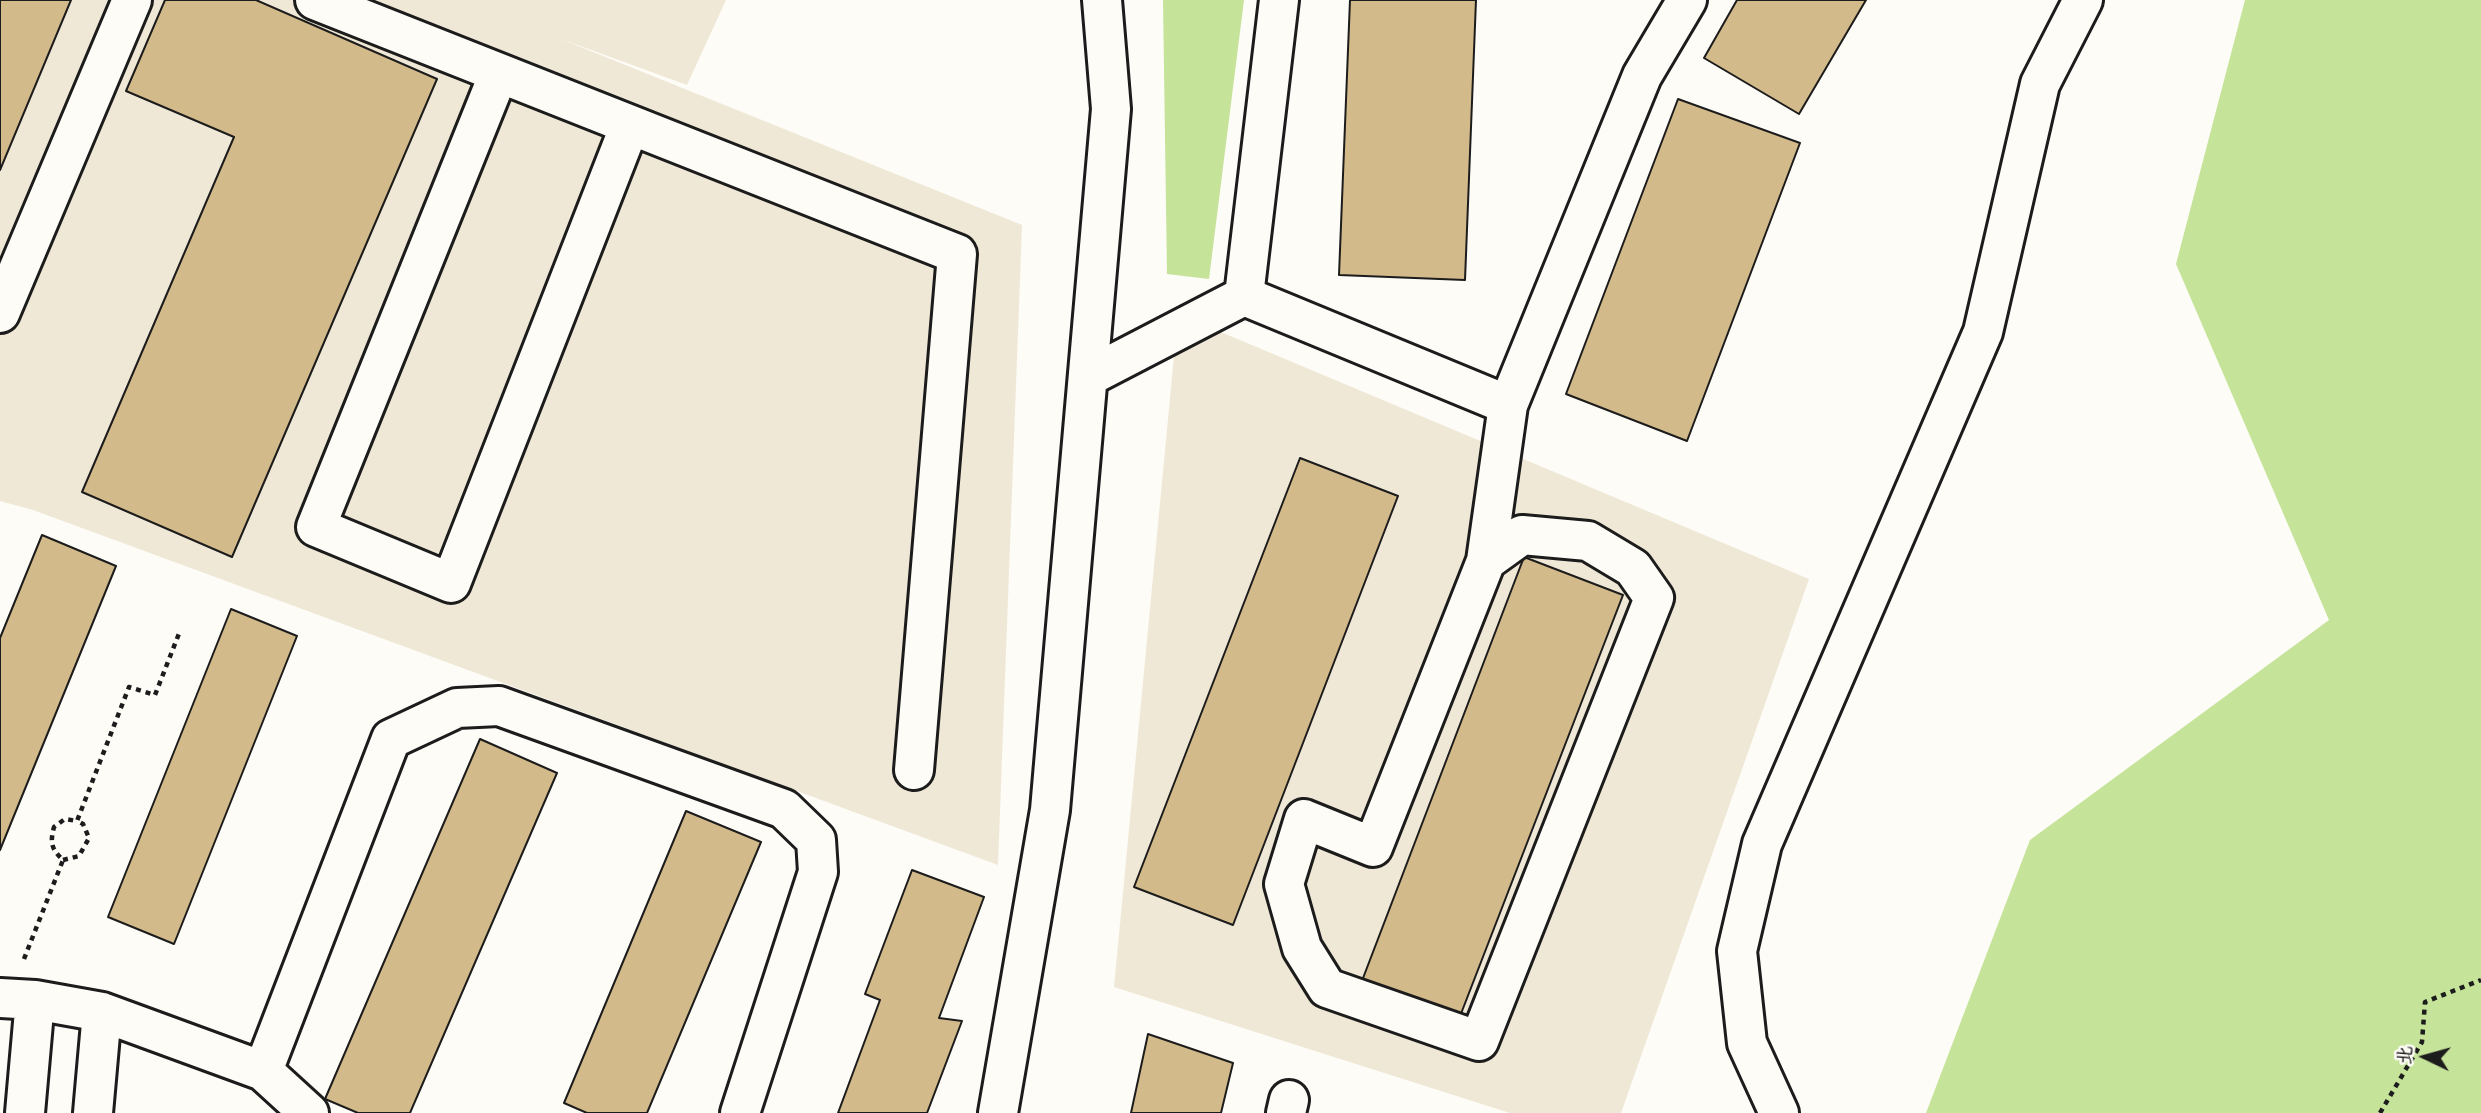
<!DOCTYPE html>
<html>
<head>
<meta charset="utf-8">
<style>
  body { margin:0 }
  #map { position:relative; width:2481px; height:1113px; overflow:hidden; background:#fdfcf7; font-family:Delius,"LXGW WenKai TC",sans-serif }
  canvas { display:block }
  .north { position:absolute; left:2390px; top:1022px; width:70px; height:70px; -webkit-text-stroke:5px #fdfcf7; paint-order:stroke; rotate:275deg; font-size:19px; font-weight:700; line-height:28px; text-align:center; color:#1c1c1c }
  .north::after { content:''; display:block; margin:auto; width:24px; height:32px; background:#1c1c1c; clip-path:polygon(50% 0,100% 100%,50% 72%,0 100%) }
</style>
</head>
<body>
<div id="map">
<canvas width="2481" height="1113"></canvas>
<div class="north">北</div>
</div>
<script>
const g = document.querySelector('canvas').getContext('2d');
g.lineJoin = 'round';
function fillPath(path, color) { g.fillStyle = color; g.fill(path, 'evenodd'); }
function trace(path, color, width, dash) { g.strokeStyle = color; g.lineWidth = width; g.lineCap = dash ? 'butt' : 'round'; g.setLineDash(dash || []); g.stroke(path); }
const built = new Path2D(`
  M0,0H726L687,85L561,39L1022,225L998,865L33,510L0,501Z
  M1178,314L1809,579L1621,1113H1510L1114,987Z`);
const green = new Path2D(`
  M1163,0H1244L1209,279L1167,274Z
  M2245,0H2481V1113H1926L2030,840L2329,620L2176,264Z`);
const building = new Path2D(`
  M0,0H71L0,170Z
  M165,0H256L437,79L232,557L82,492L234,137L126,91Z
  M1350,0H1476L1465,280L1339,275Z
  M1737,0H1866L1799,114L1704,58Z
  M1678,99L1800,143L1687,441L1566,394Z
  M1300,458L1398,496L1233,925L1134,887Z
  M42,535L116,566L0,850V638Z
  M1524,557L1623,595L1457,1024L1360,986Z
  M231,609L297,636L174,944L108,917Z
  M480,739L557,773L410,1113H358L325,1099Z
  M686,811L761,842L647,1113H587L564,1103Z
  M912,870L984,897L939,1018L962,1021L927,1113H838L880,1000L865,994Z
  M1148,1034L1233,1063L1221,1113H1131Z`);
const path = new Path2D(`
  M63,860L79,856L89,838L83,824L78,821
  M24,959L63,860C51,849 50,842 54,827L65,819L77,821L129,687L155,695L180,631
  M2380,1113L2422,1042L2425,1002L2481,980`);
const minor = new Path2D(`
  M315,0L957,254L914,770
  M499,73L316,527L451,583L630,125
  M1244,296L1279,0
  M0,313L132,0
  M1088,377L1244,296L1508,405L1642,76L1687,0
  M1486,561L1522,535L1588,541L1633,568L1654,598L1479,1041L1327,988L1302,948L1284,884L1304,819L1373,847L1486,561L1508,405
  M0,998L35,1000L102,1012L263,1071L309,1113
  M263,1071L391,739L457,708L499,706L784,809L816,840L818,872L740,1113
  M25,1113L35,1000
  M93,1113L102,1012
  M998,1113L1050,810L1111,109L1102,0
  M1286,1113L1289,1100
  M1779,1113L1747,1043L1737,951L1762,844L1983,332L2040,84L2083,0`);
fillPath(built, '#f0e8d6');
fillPath(green, '#c6e39a');
fillPath(building, '#d3ba8a');
trace(building, '#1c1c1c', 2);
trace(minor, '#1c1c1c', 44);
trace(path, '#1c1c1c', 4.5, [5, 5]);
trace(minor, '#fdfcf7', 38);
</script>
</body>
</html>
